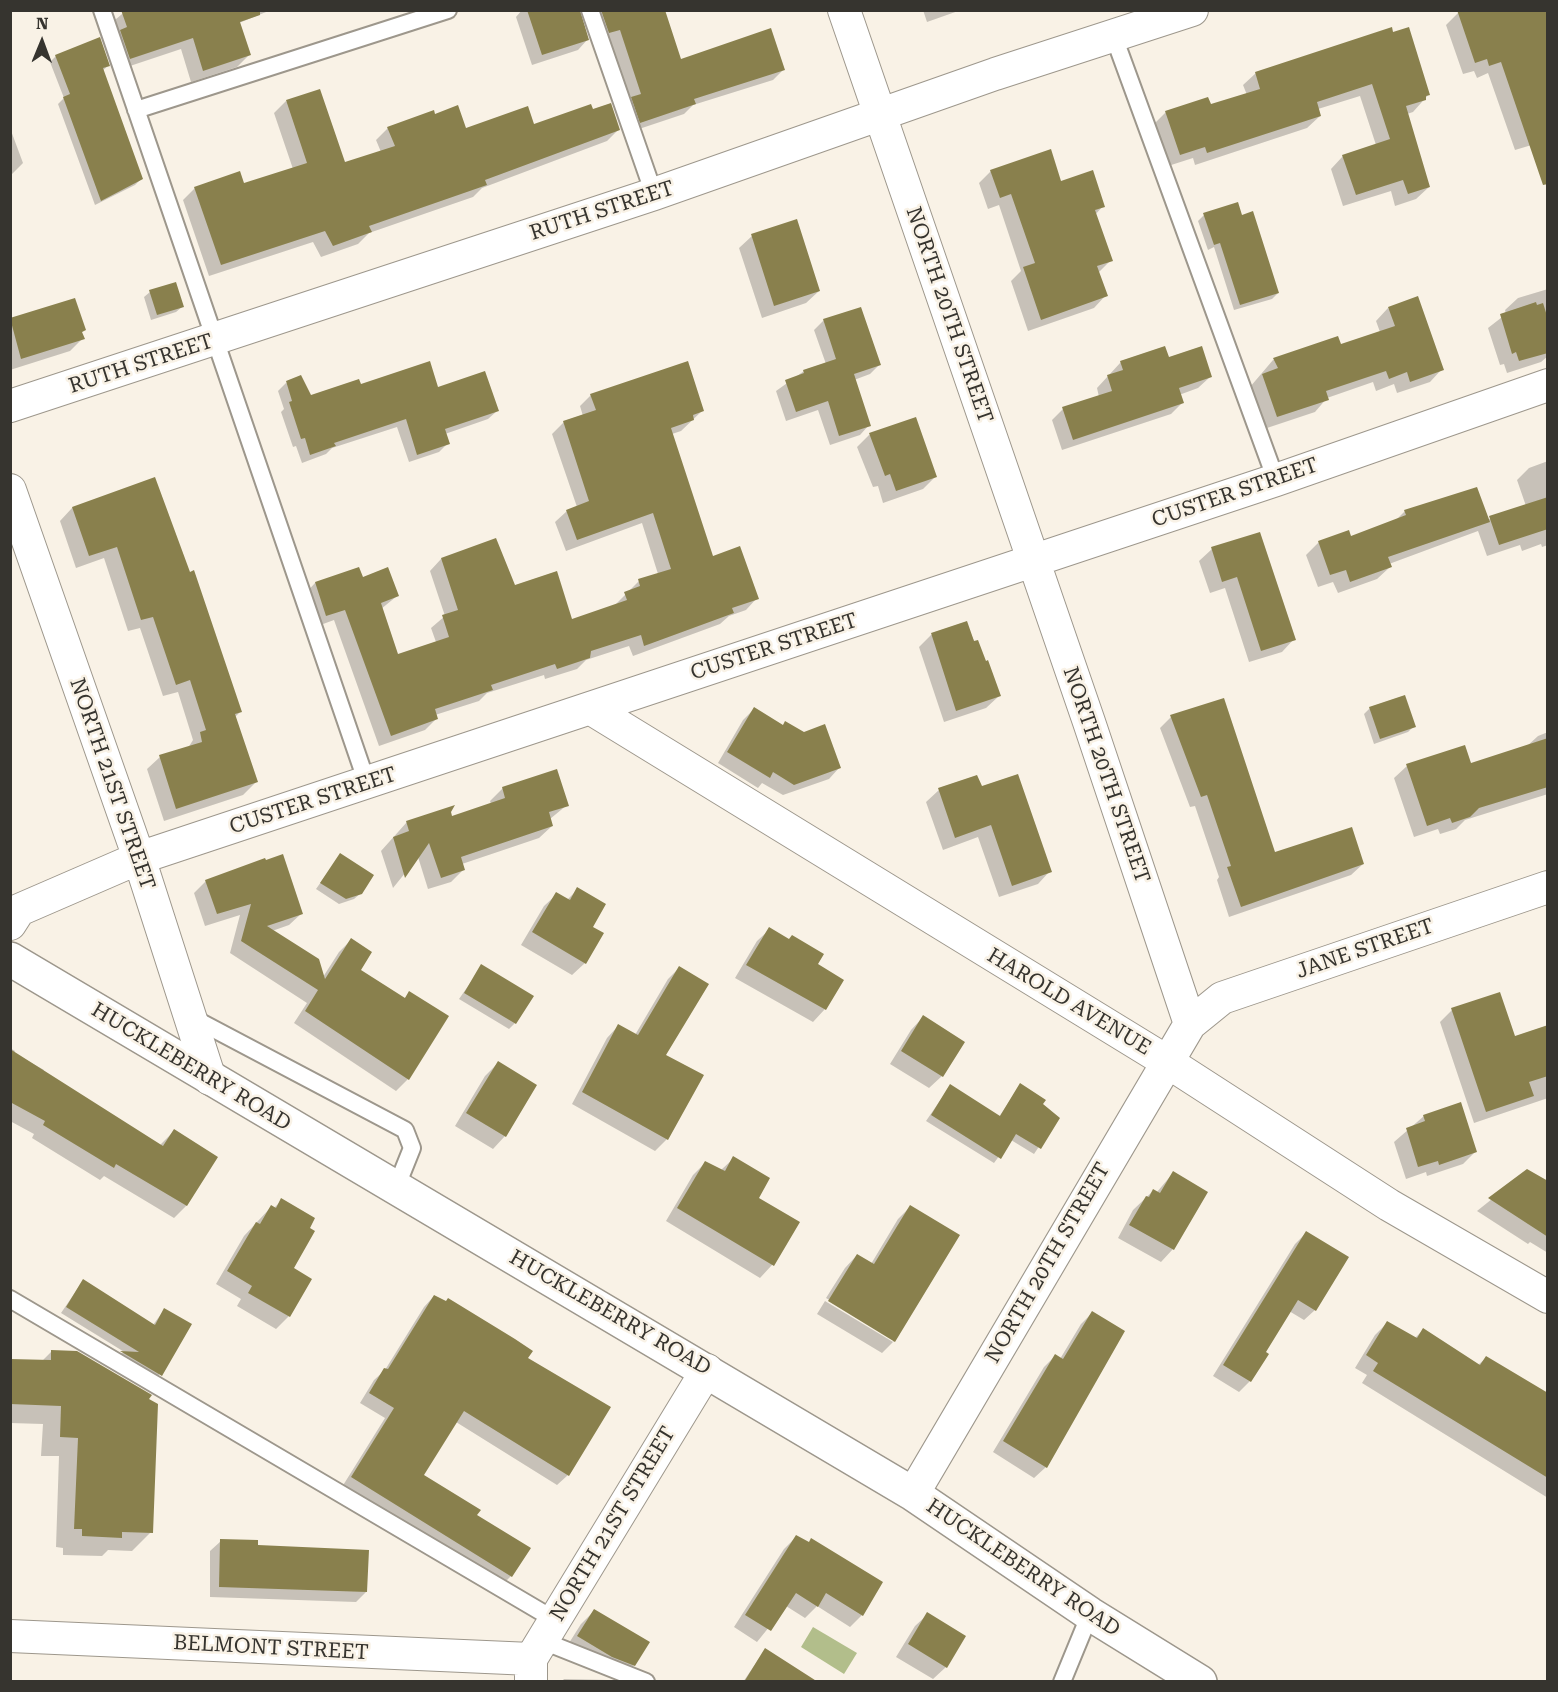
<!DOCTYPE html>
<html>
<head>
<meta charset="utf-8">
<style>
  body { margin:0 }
  #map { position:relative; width:1558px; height:1692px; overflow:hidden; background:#f9f2e6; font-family:"Roboto Serif",serif }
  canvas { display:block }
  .frame { position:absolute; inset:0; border:12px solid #36342f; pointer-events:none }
  .north { position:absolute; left:12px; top:12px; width:60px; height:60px; -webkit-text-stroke:4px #f9f2e6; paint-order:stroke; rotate:1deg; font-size:16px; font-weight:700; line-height:24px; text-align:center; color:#36342f }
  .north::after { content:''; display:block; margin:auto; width:21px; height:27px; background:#36342f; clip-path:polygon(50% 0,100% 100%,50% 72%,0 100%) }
</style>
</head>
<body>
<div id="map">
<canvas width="1558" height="1692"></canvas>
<div class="frame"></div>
<div class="north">N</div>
</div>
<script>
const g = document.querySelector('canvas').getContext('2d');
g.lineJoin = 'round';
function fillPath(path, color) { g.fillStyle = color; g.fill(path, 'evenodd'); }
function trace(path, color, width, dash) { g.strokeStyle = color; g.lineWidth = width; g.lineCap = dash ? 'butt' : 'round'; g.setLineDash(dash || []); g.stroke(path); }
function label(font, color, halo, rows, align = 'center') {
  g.font = font + ' "Roboto Serif",serif'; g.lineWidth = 5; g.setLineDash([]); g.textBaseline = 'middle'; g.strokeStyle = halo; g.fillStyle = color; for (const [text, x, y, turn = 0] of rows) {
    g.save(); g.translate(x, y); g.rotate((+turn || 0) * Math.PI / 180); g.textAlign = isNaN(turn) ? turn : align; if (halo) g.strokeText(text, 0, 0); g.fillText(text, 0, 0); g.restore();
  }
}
const water = new Path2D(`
  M813,1627L857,1653L844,1674L801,1647Z`);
const shadow = new Path2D(`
  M127,10H271L239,23L249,55L237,67L191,82L181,49L118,70L110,24Z
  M522,10H579L588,39L578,50L532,65L516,17Z
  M581,10H662L680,61L783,70L773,80L693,105L684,114L630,132L622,108L630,100L610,39L599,42L587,12Z
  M923,10H961L927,22Z
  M1537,10L1535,144L1515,150L1488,73L1477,78L1474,71L1463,74L1446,25L1458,13Z
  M1391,29L1429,94L1413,112L1407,114L1429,187L1416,199L1395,206L1391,191L1343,206L1331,169L1343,156L1376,145L1360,96L1318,109L1320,116L1307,128L1195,165L1193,158L1168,166L1154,124L1166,112L1210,106L1247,95L1243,85L1256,73Z
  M56,56L108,66L102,71L141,179L135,185L95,205L58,104L64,98L50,62Z
  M286,101L344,164L381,152L376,140L388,128L434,116L465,130L533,125L592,111L619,129L607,141L482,188L473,197L369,233L358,244L321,257L313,242L209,276L183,200L195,188L243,185L293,169L274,113Z
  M10,128L23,163L10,176Z
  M991,171L1060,183L1103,206L1095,215L1111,260L1098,273L1106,295L1094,308L1028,331L1011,281L1021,271L999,205L988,209L979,183Z
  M1204,215L1278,293L1272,299L1234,310L1214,247L1208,250L1198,221Z
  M752,236L819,291L806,303L762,318L739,248Z
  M1548,289V356L1541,362L1507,373L1504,364L1500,365L1488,328L1506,314L1505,310L1518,298Z
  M150,292L182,307L176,312L151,320L144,297Z
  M1388,308L1442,369L1430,382L1397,393L1394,384L1376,391L1373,382L1327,398L1315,412L1264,429L1250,387L1273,360L1337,338L1340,346L1380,332L1376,321Z
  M10,319L84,330L81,333L83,338L70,351L10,370Z
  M824,320L879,365L870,374L854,380L869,425L860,435L830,445L818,410L786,421L776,391L804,371L826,364L814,330Z
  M1168,359L1210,377L1198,388L1179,395L1182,403L1171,414L1062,450L1052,420L1063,409L1099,397L1097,388L1121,362Z
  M286,383L310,397L360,386L437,389L497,411L488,419L445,434L448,443L439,452L409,462L397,427L332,448L326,454L302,463L296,446L293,447L281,412L284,409L278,391Z
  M591,395L703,410L681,431L672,434L712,558L757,598L746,610L729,616L720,624L633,656L629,646L586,660L577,669L545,679L544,675L487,693L479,701L435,715L436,719L425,730L379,746L334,620L315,627L304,595L315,583L358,569L362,579L397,596L381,609L397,656L436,642L431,628L445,616L430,571L441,559L514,587L571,621L614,606L639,581L658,574L642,523L566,551L555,522L567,511L577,507L552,434L564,422L583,416L580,406Z
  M916,419L935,477L923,489L883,503L878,486L873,487L857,447L869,435Z
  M1548,461V545L1542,547L1541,544L1522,551L1520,545L1487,556L1478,531L1389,564L1390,567L1377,579L1338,593L1333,582L1318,587L1306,555L1319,542L1350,537L1396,520L1405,511L1487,520L1526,506L1517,480L1529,468Z
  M154,479L241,711L235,717L256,782L243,795L164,821L147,769L160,757L188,748L193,740L178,692L163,696L140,628L128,631L104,558L76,568L60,521L72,508Z
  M1212,549L1294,639L1282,652L1249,662L1225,588L1210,593L1199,561Z
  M966,623L999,696L986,708L944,722L919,647L931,635Z
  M1370,708L1414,726L1408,732L1374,744L1364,714Z
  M754,709L782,726L785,723L839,768L829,779L783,795L762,783L758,788L718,763L743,720Z
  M1171,717L1274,854L1363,864L1351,875L1229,917L1217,880L1219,877L1195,806L1190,807L1160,728Z
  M1548,732V794L1465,820L1456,829L1440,834L1438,829L1414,837L1394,778L1407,766L1470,765L1526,747L1538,736Z
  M503,788L567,805L550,819L552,826L539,838L462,864L464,869L451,882L428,889L418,857L393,888L381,851L407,822L449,811L451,818L491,804L490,801Z
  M981,788L1050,871L1038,884L999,897L978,837L943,850L926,802L939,790Z
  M340,855L361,893L354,899L339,904L316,889Z
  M206,881L302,913L289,925L272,931L323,977L339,952L351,940L359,970L404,999L409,993L408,1079L396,1091L294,1023L307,1003L230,953L240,915L205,926L194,893Z
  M578,889L591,927L585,963L572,975L521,945L544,906L557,894L567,900Z
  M770,929L816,965L825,1009L813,1022L735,978L757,941Z
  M482,966L515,1023L509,1029L459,999Z
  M679,968L664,1056L667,1139L655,1151L572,1104L607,1038L618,1026L635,1035L668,979Z
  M1452,1010L1514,1038L1548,1033V1098L1474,1123L1440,1022Z
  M923,1017L942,1076L929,1088L890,1064L911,1030Z
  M10,1048L15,1051L14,1053L44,1070L42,1073L160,1145L174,1131L216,1158L186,1206L174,1218L104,1176L100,1180L32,1138L34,1134L10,1121Z
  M498,1063L505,1136L493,1149L455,1126L485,1076Z
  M1020,1085L1058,1118L1034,1154L1011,1140L994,1163L926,1121L950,1086L999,1117Z
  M1424,1116L1475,1152L1463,1164L1427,1176L1426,1172L1406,1179L1394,1142Z
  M734,1158L757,1198L798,1223L772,1265L760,1278L666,1221L693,1175L705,1163L721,1170Z
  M1527,1171L1548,1183V1253L1530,1242L1528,1244L1477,1211Z
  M1173,1173V1249L1161,1262L1118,1238L1133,1210L1154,1190L1157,1192Z
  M282,1200L292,1268L289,1316L276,1329L237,1306L241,1299L216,1284L244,1236L271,1207L274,1208Z
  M910,1207L894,1341L893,1342V1338L826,1298L845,1268L857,1255L871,1264L898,1219Z
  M1306,1233L1315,1310L1304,1320L1289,1311L1264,1352L1250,1381L1239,1392L1213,1376L1295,1244Z
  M83,1281L153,1325L164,1310L190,1325L155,1381L115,1358L120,1353H126L61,1313Z
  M434,1296L526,1359L568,1475L557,1485L456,1422L422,1475L475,1516L511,1576L501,1586L342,1487L385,1418L360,1403L374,1380L385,1370L424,1307Z
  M825,1301L893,1342L882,1353L817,1314Z
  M1092,1313L1046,1467L1034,1478L993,1452L1044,1367L1055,1356L1060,1359L1081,1324Z
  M1387,1323L1415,1338L1423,1330L1478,1365L1486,1358L1548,1395V1498L1362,1383L1367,1375L1355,1368L1375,1335Z
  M51,1352L147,1400L151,1532L132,1551L108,1550L102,1556L63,1555V1548L56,1547L59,1456H41L43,1424L10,1423V1361H42Z
  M796,1537L862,1615L850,1627L817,1606L805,1618L786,1606L757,1642L734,1627L784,1549Z
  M221,1541L257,1546L366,1592L356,1602L210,1597V1551Z
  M594,1611L634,1665L621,1678L564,1651L581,1624Z
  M928,1614L946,1667L933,1679L896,1657L915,1626Z
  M765,1650L811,1682H743Z
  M564,1679L609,1680L612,1682H561Z`);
const building = new Path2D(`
  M121,10H260V15L240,22L251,55L203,71L193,38L130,59L120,30L127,27Z
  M527,10H580L589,40L542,55Z
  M601,10H665L681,59L771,28L785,70L694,99L696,104L640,123L631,97L641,94L620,30L609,33Z
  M1457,10H1548V184L1543,185L1501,62L1489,66L1487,59L1475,63Z
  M1392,27L1393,32L1409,27L1430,95L1426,96V100L1406,106L1430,187L1408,194L1403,180L1356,195L1342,155L1390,139L1372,84L1317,102L1321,116L1207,153L1205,147L1180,155L1165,111L1208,97L1211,104L1260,89L1255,72Z
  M100,37L110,66L103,68L143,179L101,201L63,97L70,94L55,55Z
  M320,89L345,162L395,146L387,127L434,110L435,114L458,105L466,128L528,106L534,124L591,104L593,109L611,103L620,130L485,180L487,185L369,226L372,232L333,246L325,231L221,265L194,187L240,171L244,183L307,163L286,100Z
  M1051,149L1061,181L1093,170L1105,207L1095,210L1113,261L1097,266L1108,296L1041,320L1023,267L1035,263L1011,194L1000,198L990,170Z
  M1238,202L1242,215L1253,211L1279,293L1240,305L1220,243L1214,245L1203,213Z
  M797,219L820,291L774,306L751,234Z
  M176,282L184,307L157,315L149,290Z
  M1418,296L1444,370L1410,382L1407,372L1389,379L1386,371L1326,391L1329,400L1277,417L1262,374L1278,368L1273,358L1338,336L1341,344L1395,326L1388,307Z
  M75,298L86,330L82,332L85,339L21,359L10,318Z
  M1536,302L1537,305L1543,303L1548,319V353L1519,361L1516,352L1512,354L1500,314Z
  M861,307L881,365L854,374L871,426L839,436L828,401L796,412L785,380L804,373L803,370L836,359L823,319Z
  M1165,346L1169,357L1202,346L1212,377L1179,388L1184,403L1073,440L1062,407L1112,391L1107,375L1123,370L1120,361Z
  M430,361L438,387L485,371L499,411L445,429L450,444L417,455L406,419L334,443L336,446L310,455L305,438L301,439L289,402L292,401L286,381L301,375L311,395L359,379L361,384Z
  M688,361L704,411L693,415L694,420L671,428L713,556L740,546L759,599L732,608L734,613L644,646L641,635L591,651L590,658L557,669L555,664L491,685L493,690L435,709L438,719L391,736L345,610L326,616L315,582L359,567L363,577L388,567L399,596L381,603L398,654L449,637L442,615L458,610L441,558L496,538L515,585L557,571L572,619L627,600L624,592L640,586L638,579L671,569L653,513L577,540L566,510L589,501L563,421L596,410L590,394Z
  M916,417L937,477L896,491L890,474L885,476L869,433Z
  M155,477L190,572L194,570L242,712L235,714L258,782L176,809L159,755L202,742L200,732L206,730L190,680L176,685L153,617L141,620L117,547L89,556L72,507Z
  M1477,487L1490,522L1388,557L1392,567L1350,582L1346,570L1330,575L1318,541L1349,530L1351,536L1406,515L1404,510Z
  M1548,497V529L1499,545L1489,516Z
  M1260,532L1296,640L1261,651L1237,577L1222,582L1211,547Z
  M967,621L974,641L978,640L986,661L988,660L1001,696L956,711L931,633Z
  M1405,695L1416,727L1380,739L1369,707Z
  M1224,698L1275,852L1352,827L1364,864L1241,907L1227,867L1231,866L1207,795L1201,797L1170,715Z
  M754,707L783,725L785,721L804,732L825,724L841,768L794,785L773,772L770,778L727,752Z
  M1548,738V787L1479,808L1470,817L1452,823L1450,818L1427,826L1406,764L1465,745L1471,763Z
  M557,769L569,806L549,812L553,826L461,857L465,870L441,878L429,843L405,878L393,837L409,831L406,821L455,805L451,812L452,816L505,798L502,787Z
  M1018,774L1052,872L1012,886L991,825L955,838L938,788L977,775L982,786Z
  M340,853L374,875L362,894L346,899L320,883Z
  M283,854L303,914L267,926L319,959L325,979L351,938L372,952L361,970L405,998L409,991L449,1016L409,1080L305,1011L318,990L241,941L251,904L217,914L205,880L265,858L266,860Z
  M577,887L606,904L593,927L604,933L586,964L532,932L556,892L570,900Z
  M769,927L789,939L792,935L824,954L818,964L844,980L826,1010L746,965Z
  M481,964L534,996L516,1024L464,993Z
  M679,966L709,984L666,1055L704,1075L668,1140L582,1092L618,1024L638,1035Z
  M1500,992L1515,1036L1548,1025V1076L1529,1082L1534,1096L1486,1112L1451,1008Z
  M923,1015L965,1042L943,1077L901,1051Z
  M10,1049L163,1146L174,1129L218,1157L187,1206L116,1164L114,1168L43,1125L45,1121L10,1102Z
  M498,1061L537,1085L506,1137L466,1113Z
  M1020,1083L1046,1100L1043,1104L1060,1118L1041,1149L1016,1134L1001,1159L931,1115L950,1084L1000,1116Z
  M1461,1102L1477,1152L1439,1165L1438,1161L1418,1167L1406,1128L1425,1121L1423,1115Z
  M733,1156L770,1178L759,1198L800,1222L774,1266L677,1208L705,1161L725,1171Z
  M1527,1169L1548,1181V1237L1488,1198Z
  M1173,1171L1208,1192L1174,1250L1129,1225L1146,1196L1149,1197L1153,1189L1160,1193Z
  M281,1198L315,1218L310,1228L315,1231L294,1268L312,1279L290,1317L248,1293L252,1286L227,1271L256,1222L260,1224L271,1205L276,1208Z
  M910,1205L960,1235L895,1342L828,1301L857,1254L874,1264Z
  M1306,1231L1349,1257L1316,1311L1298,1300L1266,1352L1269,1354L1251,1382L1223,1365Z
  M83,1279L155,1325L164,1308L192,1324L162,1376L120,1351L139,1352L66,1307Z
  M434,1295L446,1301L448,1298L515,1339L533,1351L528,1358L611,1407L569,1476L464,1411L424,1475L481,1510L477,1515L531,1548L512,1577L351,1477L394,1408L369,1393L384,1368L388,1369Z
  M1092,1311L1125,1331L1047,1468L1003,1441L1055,1354L1063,1359Z
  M1387,1321L1417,1338L1423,1328L1480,1365L1486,1356L1548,1393V1478L1373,1371L1378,1363L1366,1355Z
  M51,1350L77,1351L152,1395L149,1399L158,1404L153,1533L122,1532V1538L82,1536V1529H74L78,1438L60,1437L61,1406L10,1404V1359L51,1360Z
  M796,1535L809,1542L811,1538L883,1582L863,1616L826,1593L818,1607L796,1593L771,1631L745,1615Z
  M220,1539L258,1540V1545L369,1550L367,1592L219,1587Z
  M594,1609L650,1642L635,1666L612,1657L577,1636Z
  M927,1612L966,1636L947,1668L908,1644Z
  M765,1648L818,1682H744Z`);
const lane = new Path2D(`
  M102,10L367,783
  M590,10L654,194
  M1114,37L1276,480
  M136,110L448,10
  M191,1017L405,1130L412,1148L396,1188
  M10,1299L555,1620
  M543,1641L646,1682
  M1062,1682L1090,1614`);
const street = new Path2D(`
  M844,10L1089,722L1190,1024
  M10,406L654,194L995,74L1192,10
  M10,490L139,858L210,1079
  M590,708L1166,1061L1389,1205L1548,1297
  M10,924L19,910L139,858L1276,480L1548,385
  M913,1494L1190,1024L1222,998L1548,887
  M10,1636L531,1659
  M531,1682V1659L707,1370`);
const secondary = new Path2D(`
  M10,959L913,1494L1090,1614L1200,1682`);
const streetNames = [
  ["RUTH STREET",602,211,-18],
  ["NORTH 20TH STREET",949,315,71],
  ["RUTH STREET",141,364,-18],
  ["CUSTER STREET",1235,493,-19],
  ["CUSTER STREET",774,647,-18],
  ["NORTH 20TH STREET",1106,775,71],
  ["NORTH 21ST STREET",112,784,71],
  ["CUSTER STREET",313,801,-18],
  ["JANE STREET",1365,949,-19],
  ["HAROLD AVENUE",1069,1002,31],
  ["HUCKLEBERRY ROAD",191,1067,31],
  ["NORTH 20TH STREET",1048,1263,-60],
  ["HUCKLEBERRY ROAD",610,1313,30],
  ["NORTH 21ST STREET",613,1524,-59],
  ["HUCKLEBERRY ROAD",1023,1568,34],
  ["BELMONT STREET",271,1648,3]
];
fillPath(water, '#b2be8b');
fillPath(shadow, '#0003');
fillPath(building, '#89804d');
trace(lane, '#9d978c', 20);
trace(street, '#9d978c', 34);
trace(secondary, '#9d978c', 36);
trace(lane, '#fff', 16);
trace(street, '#fff', 32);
trace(secondary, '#fff', 33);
label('21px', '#36342f', '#f9f2e6', streetNames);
</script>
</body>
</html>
